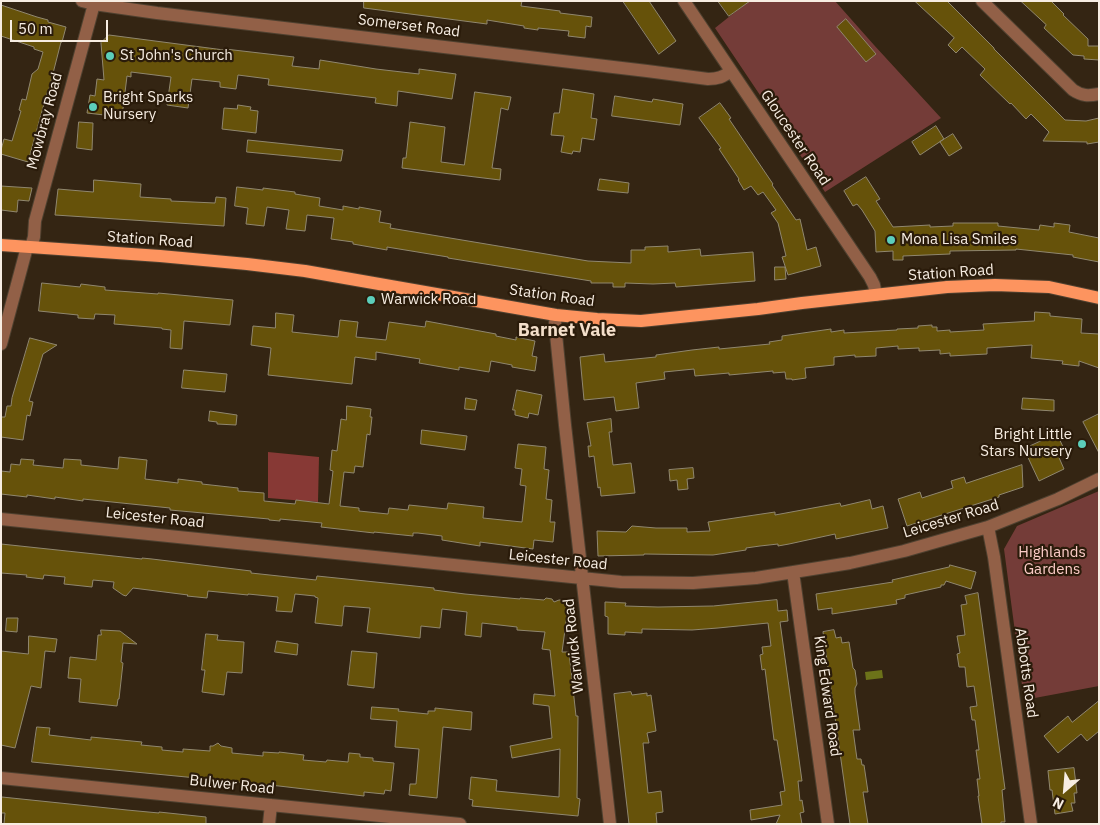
<!DOCTYPE html>
<html>
<head>
<meta charset="utf-8">
<style>
  body { margin:0 }
  #map { position:relative; width:1100px; height:825px; overflow:hidden; background:#342513; font-family:"IBM Plex Sans",sans-serif }
  canvas { display:block }
  .frame { position:absolute; inset:0; border:2px solid #f7ede2; pointer-events:none }
  .north { position:absolute; left:1040px; top:765px; width:50px; height:50px; -webkit-text-stroke:4px #2a1b0a; paint-order:stroke; rotate:207deg; font-size:14px; font-weight:700; line-height:20px; text-align:center; color:#f7ede2 }
  .north::after { content:''; display:block; margin:auto; width:18px; height:22px; background:#f7ede2; clip-path:polygon(50% 0,100% 100%,50% 72%,0 100%) }
  .scale { position:absolute; left:10px; top:20px; width:98px; height:22px; box-sizing:border-box; border:2px solid #f7ede2; border-top:0; padding-left:6px; font-size:15px; line-height:18px; white-space:nowrap; color:#f7ede2; -webkit-text-stroke:4px #2a1b0a; paint-order:stroke }
</style>
</head>
<body>
<div id="map">
<canvas width="1100" height="825"></canvas>
<div class="frame"></div>
<div class="north">N</div>
<div class="scale">50 m</div>
</div>
<script>
const g = document.querySelector('canvas').getContext('2d');
g.lineJoin = 'round';
function fillPath(path, color) { g.fillStyle = color; g.fill(path, 'evenodd'); }
function trace(path, color, width, dash) { g.strokeStyle = color; g.lineWidth = width; g.lineCap = dash ? 'butt' : 'round'; g.setLineDash(dash || []); g.stroke(path); }
function label(font, color, halo, rows, align = 'center') {
  g.font = font + ' "IBM Plex Sans",sans-serif'; g.lineWidth = 4.5; g.setLineDash([]); g.textBaseline = 'middle'; g.strokeStyle = halo; g.fillStyle = color; for (const [text, x, y, turn = 0] of rows) {
    g.save(); g.translate(x, y); g.rotate((+turn || 0) * Math.PI / 180); g.textAlign = isNaN(turn) ? turn : align; if (halo) g.strokeText(text, 0, 0); g.fillText(text, 0, 0); g.restore();
  }
}
const green = new Path2D(`
  M749,1H835L874,45L941,118L825,192L715,28Z
  M1099,491V686L1024,700L1004,549L1017,526Z`);
const forest = new Path2D(`
  M268,452L319,457L318,502L268,498Z`);
const water = new Path2D(`
  M882,670L883,678L866,680L865,672Z`);
const building = new Path2D(`
  M364,1H522L521,6L560,11V13L592,17L591,27L586,26L585,38L568,36L569,31L538,28V30L524,28V26L487,20V24L364,8Z
  M623,1H649L676,41L659,54Z
  M718,1H750L729,16Z
  M915,1H947L994,48V49L1065,120L1086,121L1099,118V142L1087,144V142L1043,141L1049,132L1031,114L1026,119L1011,103L1010,104L980,75L985,69L962,47L956,53L948,45L954,38Z
  M1021,1H1051L1064,14L1063,15L1088,39V46H1099V60L1084,59V56L1073,55L1044,28L1046,25Z
  M1,5L37,17L48,20V22L66,27L62,42H61L49,89L47,93L28,162L1,154V150L4,139L12,141L21,111L19,110L22,99L26,100L32,74L38,69L43,52L34,49V47L1,36Z
  M846,19L876,54L866,62L837,27Z
  M109,35L224,50L225,49L294,57L292,66L319,69L320,60L376,69L419,74V69L456,74L452,99L398,91L397,106L375,103L376,98L268,85L269,79L238,75L236,89L220,87V82L192,79L188,108L167,105L171,77L131,72V77L127,76L122,117L87,113L90,95L95,96L97,79L104,80L101,43Z
  M563,89L594,94L591,118L597,119L594,140L582,138L580,152L573,151L572,154L561,152L564,136L551,135L554,113H559Z
  M475,92L511,97L508,110L501,108L492,168L501,169L500,180L402,168L403,158H406L410,122L445,127L441,162L464,165Z
  M615,96L652,102L653,99L683,104L680,125L612,116Z
  M720,103L731,118L729,119L773,184L772,185L796,220L800,219L807,250L816,247L821,266L788,275L782,257L786,256L778,223L771,213L776,210L763,192L758,195L751,186L744,190L738,180L739,179L719,149L721,148L699,118Z
  M238,105L251,107L250,110L258,111L256,133L222,129L224,108L237,109Z
  M79,122L93,123L92,150L77,148Z
  M936,126L944,139L920,155L912,142Z
  M953,134L962,148L949,156L940,142Z
  M248,140L343,150L341,161L247,152Z
  M866,177L880,199L876,201L893,227L930,225V227L953,226V223H998V226L1039,230L1040,225L1054,227V223L1070,225L1069,232L1099,238V262L1073,257V255L1016,249V250L950,251V254L903,256V260H893V251L876,252L875,231L862,210L857,204L853,206L844,191Z
  M600,179L629,183L628,193L598,190Z
  M94,180L141,184L140,197L171,199V201L215,203L216,197L226,198L224,226L55,215L58,189L93,192Z
  M1,186L32,188L29,201L18,200L17,212L1,210Z
  M237,187L263,190V188L295,192V194L320,198L319,206L343,210V206L359,209V207L381,211L379,222L391,224L390,228L588,261L631,263V250H645V247L668,246V252L700,249L701,256L753,252L755,281L676,287L675,283L653,284L625,283V287H613V283H591V281L448,258V257L387,247V250L353,244V242L331,239L334,218L307,215L305,231L286,229L289,210L267,207L264,226L246,224L248,208L235,206Z
  M775,267H785L786,279L775,280Z
  M42,283L80,287L81,284L105,287V290L158,294V293L233,300L230,325L184,321L182,349L170,348L171,330L162,329V328L114,324L115,315L95,314L94,319L78,318V315L39,311Z
  M1035,312L1050,313V316L1082,319L1081,333L1099,334V368L1079,361V366L1062,364L1063,361L1031,358L1032,345L987,348V354L950,356V353L940,354V350L919,351V348L898,349V346L876,348V356L855,357V355L834,357V365L805,368L806,378L792,380V379H786L785,372L773,373V371L729,375V373L695,376L694,369L664,372L665,379L636,383L639,408L616,411L614,397L584,400L580,357L604,354L605,362L656,357V355L692,350L719,347V349L770,344L769,342L782,340V336L831,329V332L844,330V333L897,330V329L918,328V326L932,325V327H937V331L950,330V332L984,330L983,324L1034,321Z
  M276,313L294,315L292,332L338,337L340,320L358,322L356,337L386,340L389,322L425,327L426,321L496,334V336L516,340V337L535,341L532,356L537,357L535,371L512,367V365L491,361L489,372L459,367V370L419,363L420,359L376,352V360L355,357L352,384L268,375L271,348L251,345L253,326L275,328Z
  M30,338L57,345L43,354L29,401L33,402L30,416L27,415L23,440L1,437V417H5L7,406H11L12,398Z
  M184,370L227,374L225,392L182,388Z
  M517,390L542,395L538,415L529,413L528,418L515,415V410H513Z
  M466,398L477,400L475,410L465,409Z
  M1023,398L1054,400V411L1022,409Z
  M347,406L371,409L370,417H372L370,435L367,434L363,467L355,466L354,473L344,472L340,506L359,508V511L388,514L389,508L408,510L409,505L447,509L448,503L484,507L483,518L522,522L526,486L520,485L522,469L515,468L518,444L546,447L544,469L549,470L546,499L552,500L550,522H555L553,542L534,540L533,549L480,542V546L442,540V536L418,533H413V536L374,532V533L321,527L322,523L280,519V521L269,520V519L170,510V508L83,499V501L55,497V499L27,495V497L1,494V471L10,472L11,464L20,465L21,459L34,460L33,465L63,468L64,459L81,460V465L118,469L119,457L147,460L145,479L178,483V479L202,482V484L238,488V491L264,493V501L295,504L296,500L329,504L333,471L330,470L332,450L337,451L341,419L346,420Z
  M210,411L237,415L236,425L217,424V422L209,421Z
  M1099,414V453L1083,422Z
  M611,419L612,432H609L613,465L631,463L635,493L601,496L600,487L598,488L594,456L589,457L588,446H591L587,423Z
  M422,430L467,436L465,450L421,444Z
  M1057,434L1064,449L1057,453L1064,469L1039,481L1024,449Z
  M1022,465L1023,487L999,495V497L907,526L898,499L920,492L922,498L953,488L951,481L964,477L966,483Z
  M693,468L694,478L687,479L688,489L678,490L677,480L670,481L669,470Z
  M870,500L872,509L883,506L888,528L836,539L835,534L789,544L778,546V544L760,546L746,548V550L713,555L644,554V555L598,556L597,531L626,532L632,526L656,528H687V532L710,531L708,522L775,512V515L840,503L841,506Z
  M1,544L142,559V558L152,559L251,571V573L316,580L317,576L434,588V590L465,594L520,599V598L544,600L546,598L552,599L554,602L559,600H563L567,602L566,614L567,615L562,652H569L576,716H578L577,798L580,799L578,816L472,806L473,800L469,799L471,777L497,780L496,791L559,797L560,749L512,758L510,746L552,738L549,706L533,704L534,694L555,696L550,650L542,649L545,632L517,630V627L482,623L481,637L465,635L467,612L442,609L440,628L421,626L420,638L367,632L370,608L344,606L342,626L315,623L318,598L315,597V596L295,594L292,612L276,611L278,597L248,594V595L208,591L207,598L187,596L188,595L133,588L126,596L123,595L113,588L114,582L93,580L92,587L64,584L65,577L44,575L43,579L26,577L27,575L1,573Z
  M950,565L976,572L971,589L946,581L944,585H941V587L905,595V598L896,600L897,604L832,614V608L818,610L816,594L893,582L892,580L949,567Z
  M978,593L1005,789L1002,790L1005,822H1001V824H982L978,796H979L977,779H980L976,750H979L975,720H972L970,707L977,706L974,686L967,687L965,667H959L957,654L960,653L957,636L965,635L961,605L967,604L965,596Z
  M777,600L778,611L787,610L788,621L780,622L802,781H798L800,801L802,800L804,812L800,813L802,824H776L780,815L751,820L750,810L782,805L780,792L785,791L777,740H774L765,669L762,670L760,655L763,654L762,647L771,646L768,623L718,628L692,630L642,629V633L625,632V635L608,634V617L605,616V602L626,603L625,606L658,607L713,606Z
  M7,618H18L17,632L6,631Z
  M101,630L120,631L137,644L123,643L121,662L123,663L119,699H118L117,706L79,702L81,679L68,678L70,657L96,660L98,635H101Z
  M834,630L836,638L841,637L842,643L849,642L853,668L855,670L857,684L855,688V693L860,730H853L857,759H861L862,765H864L868,792H863L868,824H850L823,632Z
  M206,634L218,635L217,640L244,642L242,673L227,672L224,695L202,692L205,670H202Z
  M29,636L57,639L55,652L45,651L41,688L31,686L15,748L1,745V651L28,654Z
  M277,641L298,644L297,655L275,652Z
  M352,651L377,653L374,688L348,685Z
  M631,692L632,695L647,693V696L651,695L656,731L647,733L649,743H643L648,793L661,791L663,812L656,813L657,824H629L614,694Z
  M1099,701V731L1087,741L1081,734L1058,753L1044,736L1068,716L1072,722Z
  M372,707L399,709L398,711L428,714V711H435V708L472,712L471,730L443,727L437,798L409,795L410,784H416L419,749L395,747L397,721L371,719Z
  M37,727L50,728L49,735L91,740V737L142,742L141,745L162,747V750L183,752V749L210,751V746H213L218,743L221,746L232,748V753L263,756V752L279,753V752L304,755L303,760L326,762L327,760L348,762L349,753L360,754V757L373,758V761L394,763L391,791L385,790L384,794L364,792V796L279,786L32,762Z
  M1074,768L1077,793H1074L1075,803H1071L1073,811L1055,814L1052,790H1050L1048,771Z
  M2,797L127,810L159,813V812L206,817V824H4L5,813H1Z`);
const minor = new Path2D(`
  M82,1L94,4L157,13L647,71L708,79C718,79 723,77 731,71
  M684,1L870,277L874,285L876,295
  M982,1L1073,90C1082,96 1088,96 1099,94
  M31,247L34,237L35,221L94,4
  M556,315L555,324L565,425L610,824
  M1,344L27,247
  M1,519L621,582L693,583L756,578L850,563L904,551L988,527L1058,499L1099,479
  M988,527L994,557L1031,824
  M793,572L828,824
  M1,778L460,824
  M269,824L271,805`);
const major = new Path2D(`
  M1,245L160,256L247,264L305,271L556,315L597,319L641,321L758,309L802,303L947,287L995,285L1049,287L1099,298`);
const markers = [
  [110,56,5,"#5cceba"],
  [93,107,5,"#5cceba"],
  [891,240,5,"#5cceba"],
  [371,300,5,"#5cceba"],
  [1082,444,5,"#5cceba"]
];
const streetNames = [
  ["Somerset Road",409,26,7],
  ["Mowbray Road",45,121,-75],
  ["Gloucester Road",795,138,56],
  ["Station Road",150,240,4],
  ["Station Road",951,273,-4],
  ["Station Road",552,296,8],
  ["Leicester Road",155,518,6],
  ["Leicester Road",951,519,-17],
  ["Leicester Road",558,560,6],
  ["Warwick Road",574,646,-96],
  ["Abbotts Road",1026,673,82],
  ["King Edward Road",827,696,82],
  ["Bulwer Road",232,785,6]
];
const poiNames = [
  ["St John's Church",120,56],
  ["Bright Sparks",103,98],
  ["Nursery",103,115],
  ["Mona Lisa Smiles",901,240],
  ["Warwick Road",381,300],
  ["Bright Little",1072,435,"right"],
  ["Stars Nursery",1072,452,"right"]
];
const parkNames = [
  ["Highlands",1052,553],
  ["Gardens",1052,570]
];
const quarterNames = [
  ["Barnet Vale",567,331]
];
fillPath(green, '#743c38');
fillPath(forest, '#873935');
fillPath(water, '#6c7219');
fillPath(building, '#66520a');
trace(building, '#90876f', 1);
trace(minor, '#4f4130', 14);
trace(major, '#4f4130', 14);
trace(minor, '#926047', 12);
trace(major, '#fd945f', 12);
for (const [x, y, r, color] of markers) { const dot = new Path2D(); dot.arc(x, y, r, 0, 2 * Math.PI); g.fillStyle = color; g.fill(dot); trace(dot, '#2a1b0a', 2); }
label('15px', '#f7ede2', '#2a1b0a', streetNames);
label('15px', '#f7ede2', '#2a1b0a', poiNames, 'left');
label('15px', '#fdcdc8', '#2a1b0a', parkNames);
label('bold 18px', '#f4dfca', '#2a1b0a', quarterNames);
</script>
</body>
</html>
